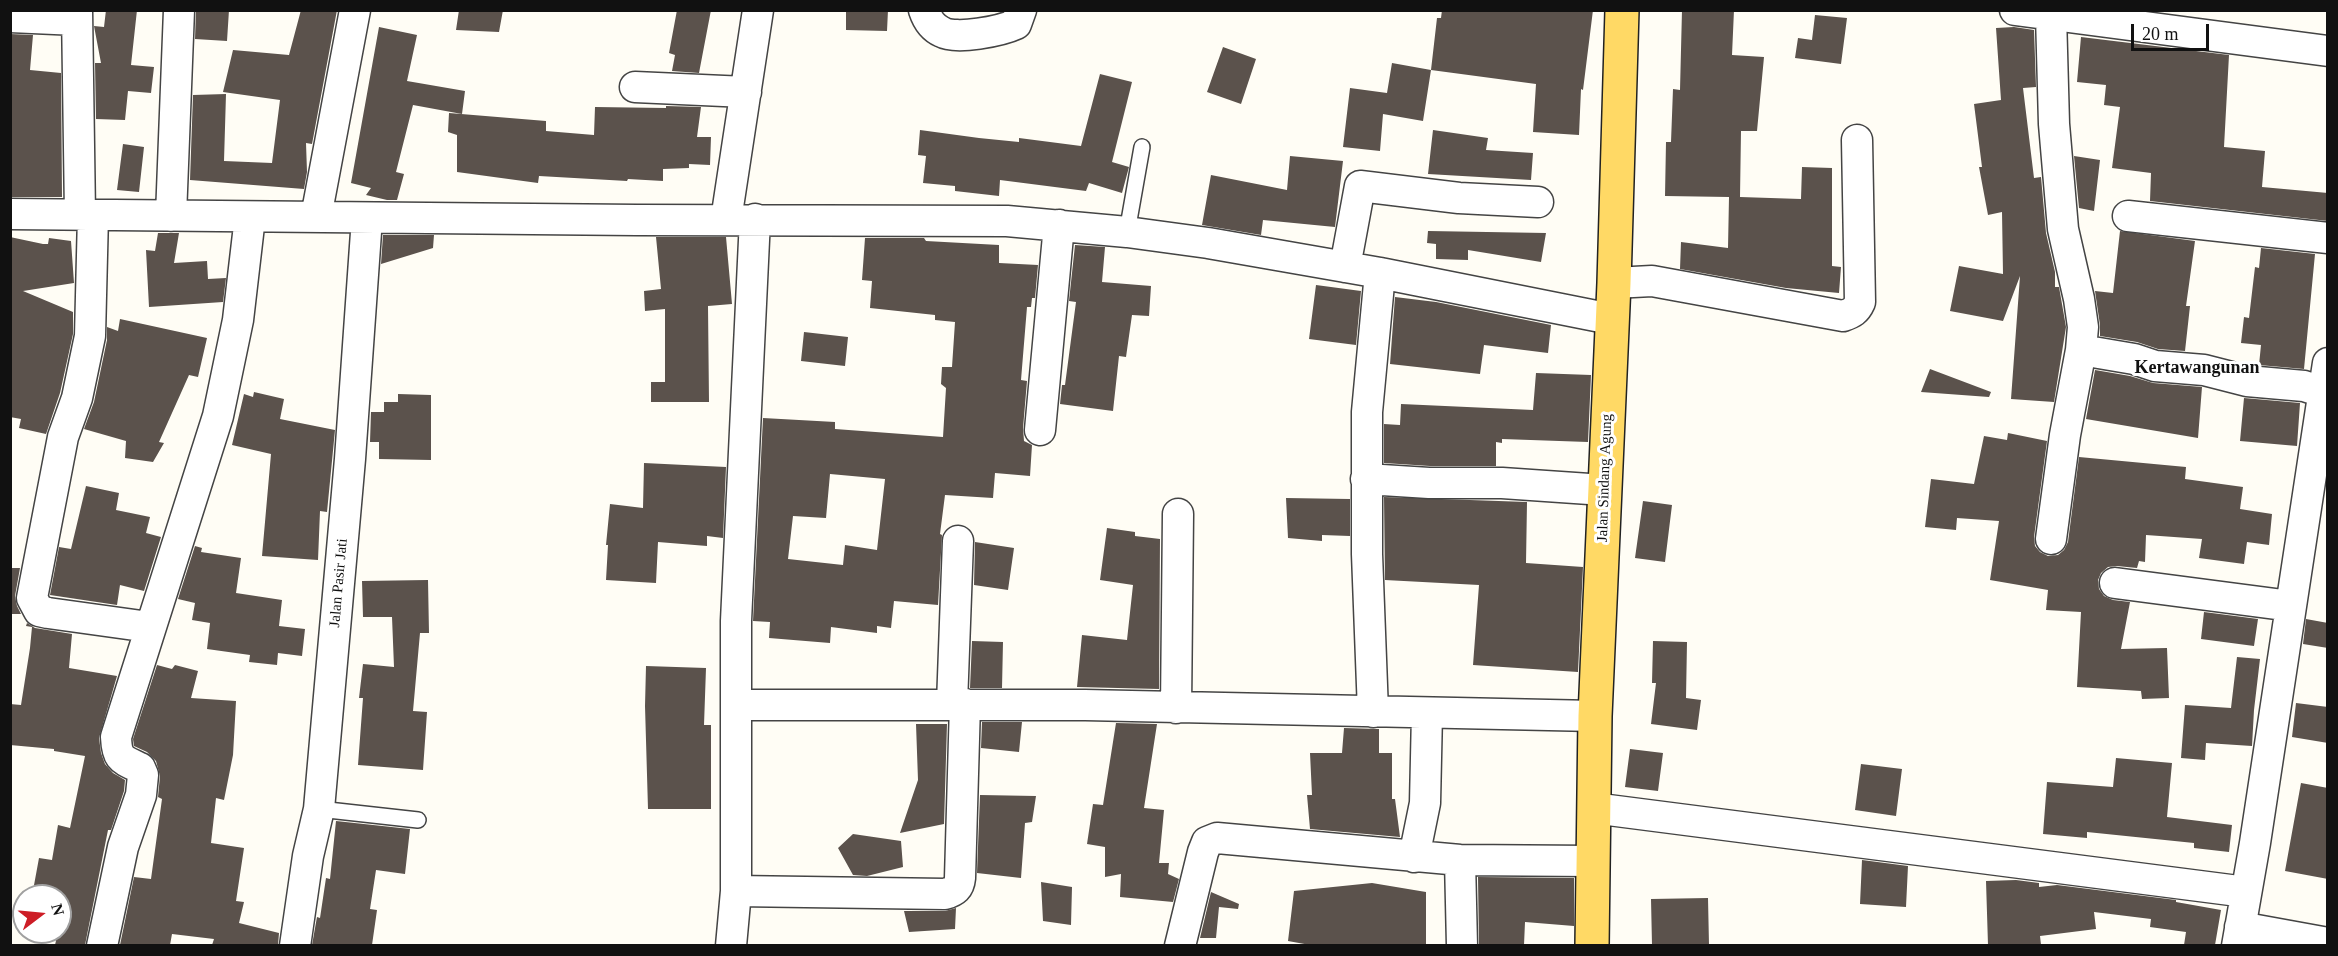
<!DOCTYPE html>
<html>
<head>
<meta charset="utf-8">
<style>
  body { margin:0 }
  #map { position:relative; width:2338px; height:956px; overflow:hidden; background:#fffdf5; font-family:Georgia,serif }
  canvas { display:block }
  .frame { position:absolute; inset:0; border:12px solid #111; pointer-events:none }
  .north { position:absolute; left:12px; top:884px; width:60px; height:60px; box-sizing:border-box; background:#fff; border:2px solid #a0a0a0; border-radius:50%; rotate:74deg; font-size:16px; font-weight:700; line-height:24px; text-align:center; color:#111 }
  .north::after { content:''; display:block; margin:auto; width:21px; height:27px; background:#cd1d26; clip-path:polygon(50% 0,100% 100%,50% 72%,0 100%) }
  .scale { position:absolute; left:2131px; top:24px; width:78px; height:27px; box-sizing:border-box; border:3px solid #111; border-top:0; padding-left:8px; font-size:18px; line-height:21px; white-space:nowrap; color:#111; -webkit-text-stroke:4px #fff; paint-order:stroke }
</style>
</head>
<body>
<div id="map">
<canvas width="2338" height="956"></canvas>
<div class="frame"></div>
<div class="north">N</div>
<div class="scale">20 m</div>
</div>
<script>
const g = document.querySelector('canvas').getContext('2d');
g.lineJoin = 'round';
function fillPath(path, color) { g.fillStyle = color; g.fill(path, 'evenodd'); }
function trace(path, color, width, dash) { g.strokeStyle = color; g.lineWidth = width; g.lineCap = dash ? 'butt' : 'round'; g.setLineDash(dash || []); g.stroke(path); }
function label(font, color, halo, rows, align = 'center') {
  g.font = font + ' Georgia,serif'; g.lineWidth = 6; g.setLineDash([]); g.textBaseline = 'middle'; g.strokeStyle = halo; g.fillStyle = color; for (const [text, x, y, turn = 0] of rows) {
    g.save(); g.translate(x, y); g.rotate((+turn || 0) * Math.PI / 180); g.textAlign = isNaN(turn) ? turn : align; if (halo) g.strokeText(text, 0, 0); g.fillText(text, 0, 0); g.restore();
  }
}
const building = new Path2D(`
  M106,10H137L131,65L154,67L151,93L128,91L125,120L96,119L95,63H101L94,26L104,27Z
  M196,10H229L227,41L195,39Z
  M301,10H337L312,144L306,143L307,172L304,189L190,180L193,95L226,94L224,161L272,163L280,100L223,92L233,50L289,55Z
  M459,10H503L499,32L456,30Z
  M677,10H711L699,73L672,71L675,55L669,53Z
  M846,10H888L887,31L846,30Z
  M1442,10H1593L1583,90L1581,89L1579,135L1533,132L1536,84L1431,70L1437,18H1441Z
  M1682,10H1734L1732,55L1764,57L1757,131H1741L1740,197L1801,199L1802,167L1832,168V266L1841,267L1839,293L1786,288L1680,269L1681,242L1728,248L1729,197L1665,196L1666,142H1671L1673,89L1680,90Z
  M1815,15L1847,18L1841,64L1795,58L1798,38L1812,40Z
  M379,27L417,35L407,81L465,91L462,114L413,105L396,172L404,174L397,200H387L366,195L371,188L351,183Z
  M2014,27L2034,30L2036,87L2023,88L2034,178L2041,177L2046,233L2055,272V287H2059L2066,327L2054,402L2011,399L2020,276L2003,321L1950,311L1959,266L2003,274L2002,212L1988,215L1979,167H1982L1974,104L2001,100L1996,28Z
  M10,34L33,35L30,70L61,73L62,197H11Z
  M2081,37L2229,55L2224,147L2265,151L2262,187L2328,193V221L2150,201L2151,173L2112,168L2120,107L2104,105L2106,85L2077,82Z
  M1223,47L1256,59L1241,104L1207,92Z
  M1392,63L1431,70L1423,121L1383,114L1380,151L1343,147L1350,88L1387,93Z
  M1100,74L1132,82L1112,162L1129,167L1122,193L1089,183L1086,191L1000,180L999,196L955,191V186L923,183L926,156L918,155L920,130L979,138L1019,142V138L1081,146Z
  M666,106L701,107L697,137H711L710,165L689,164V168L663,169V181L628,179L627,181L539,176L538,183L457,172V135L448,132L449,113L546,121V131L594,135L595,107L666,108Z
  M1433,130L1488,138L1486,150L1533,153L1531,180L1428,174Z
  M123,144L144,147L139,192L117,190Z
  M1290,156L1343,161L1335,227L1263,220L1261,235L1202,225L1211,175L1287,190Z
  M2074,156L2100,160L2094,211L2079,208Z
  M1428,231L1546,233L1541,262L1468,250V260L1436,259V244L1427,243Z
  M2120,231L2195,241L2186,306H2190L2185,351L2158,349L2137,342L2100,336V325L2095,291L2113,293Z
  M158,233H179L174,263L207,261L208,279L226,278L223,302L149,307L146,250L155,251Z
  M383,235H434L433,248L381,264Z
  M10,237L43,244H48L49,238L71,241L74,283L23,291L73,312V334L60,393L46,434L19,428L21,419L10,417Z
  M656,237H726L732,304L708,306L709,402H651V382H665V309L645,311L644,291L661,289Z
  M865,238H924L926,241L999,245V263L1038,265L1035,298H1032L1031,307H1027L1021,380L1027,381L1023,428L1024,441L1032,445L1030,476L995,473L993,498L945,495L940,534L942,535L938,605L894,601L891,628L877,626V633L831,627L830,643L769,638L770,622L753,621L763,418L835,422V429L943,437L946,388L941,384L942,367H952L955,322L935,320V315L870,308L872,281L862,280ZM830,474L885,479L877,550L845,545L843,565L788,559L793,516L826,518Z
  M1075,245L1105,247L1102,282L1151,286L1149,316L1132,315L1126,357L1119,356L1113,411L1060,404L1062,385H1065L1076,302L1069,301Z
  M2261,248L2315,254L2304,369L2259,365L2261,345L2241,343L2244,317L2249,318L2255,267L2259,268Z
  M1316,285L1361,291L1356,345L1309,339Z
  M1395,297L1436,302L1551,325L1548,353L1484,345L1480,374L1390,364Z
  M120,319L207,338L198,377L189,375L159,442L164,443L153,462L125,458L126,441L84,429L94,402L107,340V327L118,331Z
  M804,332L848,337L845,366L801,361Z
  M1930,369L1991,392L1989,397L1921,392Z
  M2095,370L2130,376L2153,383L2202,387L2198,438L2086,419Z
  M1536,373L1591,375L1588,442L1502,439V443L1496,442V466H1430L1384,463V424L1400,425L1401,404L1533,410Z
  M254,392L284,399L280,419L335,430L327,512L320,511L318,560L262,556L271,454L232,445L244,394L253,397Z
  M398,394L431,395V460L379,459V442H370L371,412H384V402H398Z
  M2244,398L2300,403L2297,446L2240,441Z
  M2008,433L2047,441L2034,537L2035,546L2040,552L2048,556L2058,555L2064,550L2068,542L2079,457L2186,467L2185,479L2243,487L2240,509L2272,514L2269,545L2247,542L2244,564L2199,558L2202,539L2146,535L2145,562L2139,561L2137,568L2117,566L2108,567L2101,573L2098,580L2099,589L2104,596L2113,600L2130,602L2121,649L2167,648L2169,698L2142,699L2141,691L2077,687L2081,612L2046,610L2048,590L1990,580L1999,521L1957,518L1956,530L1925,527L1931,479L1974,484L1984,436L2007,440Z
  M644,463L726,467L723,538L707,536V546L658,542L656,583L606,580L608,545H606L610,504L643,508Z
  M86,486L119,493L116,510L150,517L146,533L161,537L144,591L120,585L117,605L50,595L59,547L71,549Z
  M1384,497L1527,502L1526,563L1583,567L1578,672L1473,665L1479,585L1385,580Z
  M1286,498L1350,499V536L1322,535V541L1288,538Z
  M1643,501L1672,505L1665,562L1635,558Z
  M1107,528L1135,532V536L1160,539L1159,689L1077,687L1082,635L1127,640L1133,585L1100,580Z
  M975,542L1014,548L1008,590L974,585Z
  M195,546L202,548L201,552L241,558L236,593L282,600L279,626L305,629L302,656L278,653L277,665L249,662L250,655L207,649L210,623L192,620L195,603L178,599Z
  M10,568H20L15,596L17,606L21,614H10Z
  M428,580L429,633H420L413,711L427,712L423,770L358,765L363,698H359L363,664L394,667L392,617H363L362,581Z
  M2204,612L2258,619L2254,646L2201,639Z
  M2306,619L2328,623V648L2303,644Z
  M27,623L35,628L72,634L69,668L117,676L99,738L101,753L105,764L113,773L125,780L124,791L111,830H108L85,945H55L58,932H60L64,904L60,903V896H32L39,858L52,860L58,825L70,828L85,756L54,751V749L10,745V704L21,705L30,648L32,627L26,626Z
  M972,641L1003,642L1002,688H970Z
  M1653,641L1687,642L1686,698L1701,700L1697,730L1651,724L1656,683H1652Z
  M2237,657L2260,659L2254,710L2252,746L2206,743L2205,760L2181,758L2185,705L2231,708Z
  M157,665L172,669L175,665L198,671L191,698L236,701L233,755L224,800L216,798L211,843L244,848L236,901L244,902L239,923L279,933L278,945H212L214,939L172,934L170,945H120L134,877L151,879L162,799L158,797L160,776L156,761L147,752L134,746L133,739Z
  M646,666L706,668L704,725H711V809H648L645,706Z
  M2296,703L2328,707V743L2292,737Z
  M982,722H1022L1019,752L981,748Z
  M1116,723L1157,724L1144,808L1164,810L1159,863H1169L1168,874L1179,879L1173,902L1120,897L1121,874L1105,877V847L1087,844L1093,804L1103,805Z
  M916,724H947L944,824L900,833L918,780Z
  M1344,728L1379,729V753H1392V799H1395L1400,837L1310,829L1307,795H1312L1310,753H1342Z
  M1630,749L1663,753L1658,791L1625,787Z
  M2116,758L2172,763L2167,817L2232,825L2229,852L2194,848V843L2087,832V838L2043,834L2047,782L2113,787Z
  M1861,764L1902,769L1896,816L1855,810Z
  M2301,783L2328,788V879L2285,871Z
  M980,795L1036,796L1032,822L1025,823L1021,878L977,873Z
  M336,821L410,829L405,874L376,870L370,909L377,910L372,945H312L317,917L320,918L326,878L330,879Z
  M853,834L901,841L903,867L867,876L853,875L838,848Z
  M1862,860L1908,866L1906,907L1860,904Z
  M1478,877L1574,878V926L1525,922L1524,945H1479Z
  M2016,880L2039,883V887L2057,885L2176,900V902L2221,910L2215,945H2184L2186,932L2150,927L2151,919L2094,912L2096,929L2040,936L2041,945H1988L1986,881Z
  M1041,882L1072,887L1071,925L1043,921Z
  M1372,883L1426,892V945H1310L1288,941L1294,891Z
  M1211,892L1239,904L1238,909L1219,907L1216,938H1200Z
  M1708,898L1709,945H1652L1651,899Z
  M956,908L955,929L909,932L904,911H945Z`);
const lane = new Path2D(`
  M1127,232L1142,147
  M319,809L418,820`);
const street = new Path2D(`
  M77,10L80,215
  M924,10C927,19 933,28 942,32C956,40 1001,31 1016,24L1021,10
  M2015,10L2328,51
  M2051,15L2054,124L2063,229L2079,299L2083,327L2081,350L2065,435L2051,539
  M10,17L77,20
  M635,87L746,92
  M10,214L637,220L1007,221L1127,232L1208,243L1380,273L1611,319
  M93,215L90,336L77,398L63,437L32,598L39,611L48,613L149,627
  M171,216L179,10
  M2128,216L2328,238
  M316,217L355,10
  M755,219L736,621V705H1085L1595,716
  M726,220L758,10
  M1345,267L1360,186L1459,198L1538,202
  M1614,283L1652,281L1843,316C1852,313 1856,311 1860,302L1857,140
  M2081,350L2134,359L2155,366L2204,370L2247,381L2304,386L2323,392
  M1040,430L1059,225
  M1366,479L1429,483H1502L1604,490
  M2115,583L2291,606
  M952,704L958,541
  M1176,708L1178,514
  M1373,712L1367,554V412L1380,273
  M1593,808L2246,892
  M1414,857L1425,803L1427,713
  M1460,860L1462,946
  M736,891L945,894C955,891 959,888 960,878L965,704
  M2240,927L2328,943
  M102,946L123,847L141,795L143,775L140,768C121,759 117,759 116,737L218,416L238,320L250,217
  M295,946L308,856L319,809L350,459L367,218
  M731,946L736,891V705
  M1180,946L1203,852L1207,842L1217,838L1460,860L1592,861
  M2237,946L2255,843L2328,363`);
const primary = new Path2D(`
  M1592,946L1595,716L1614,283L1622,10`);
const streetNames = [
  ["Jalan Sindang Agung",1605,478,-88],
  ["Jalan Pasir Jati",339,583,-85]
];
const quarterNames = [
  ["Kertawangunan",2197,368]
];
fillPath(building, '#5b524c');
trace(lane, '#444', 18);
trace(street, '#444', 33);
trace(primary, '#222', 36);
trace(lane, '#fff', 15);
trace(street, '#fff', 30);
trace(primary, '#ffd965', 33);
label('15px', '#111', '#fff', streetNames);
label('bold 18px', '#111', '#fff', quarterNames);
</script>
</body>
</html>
